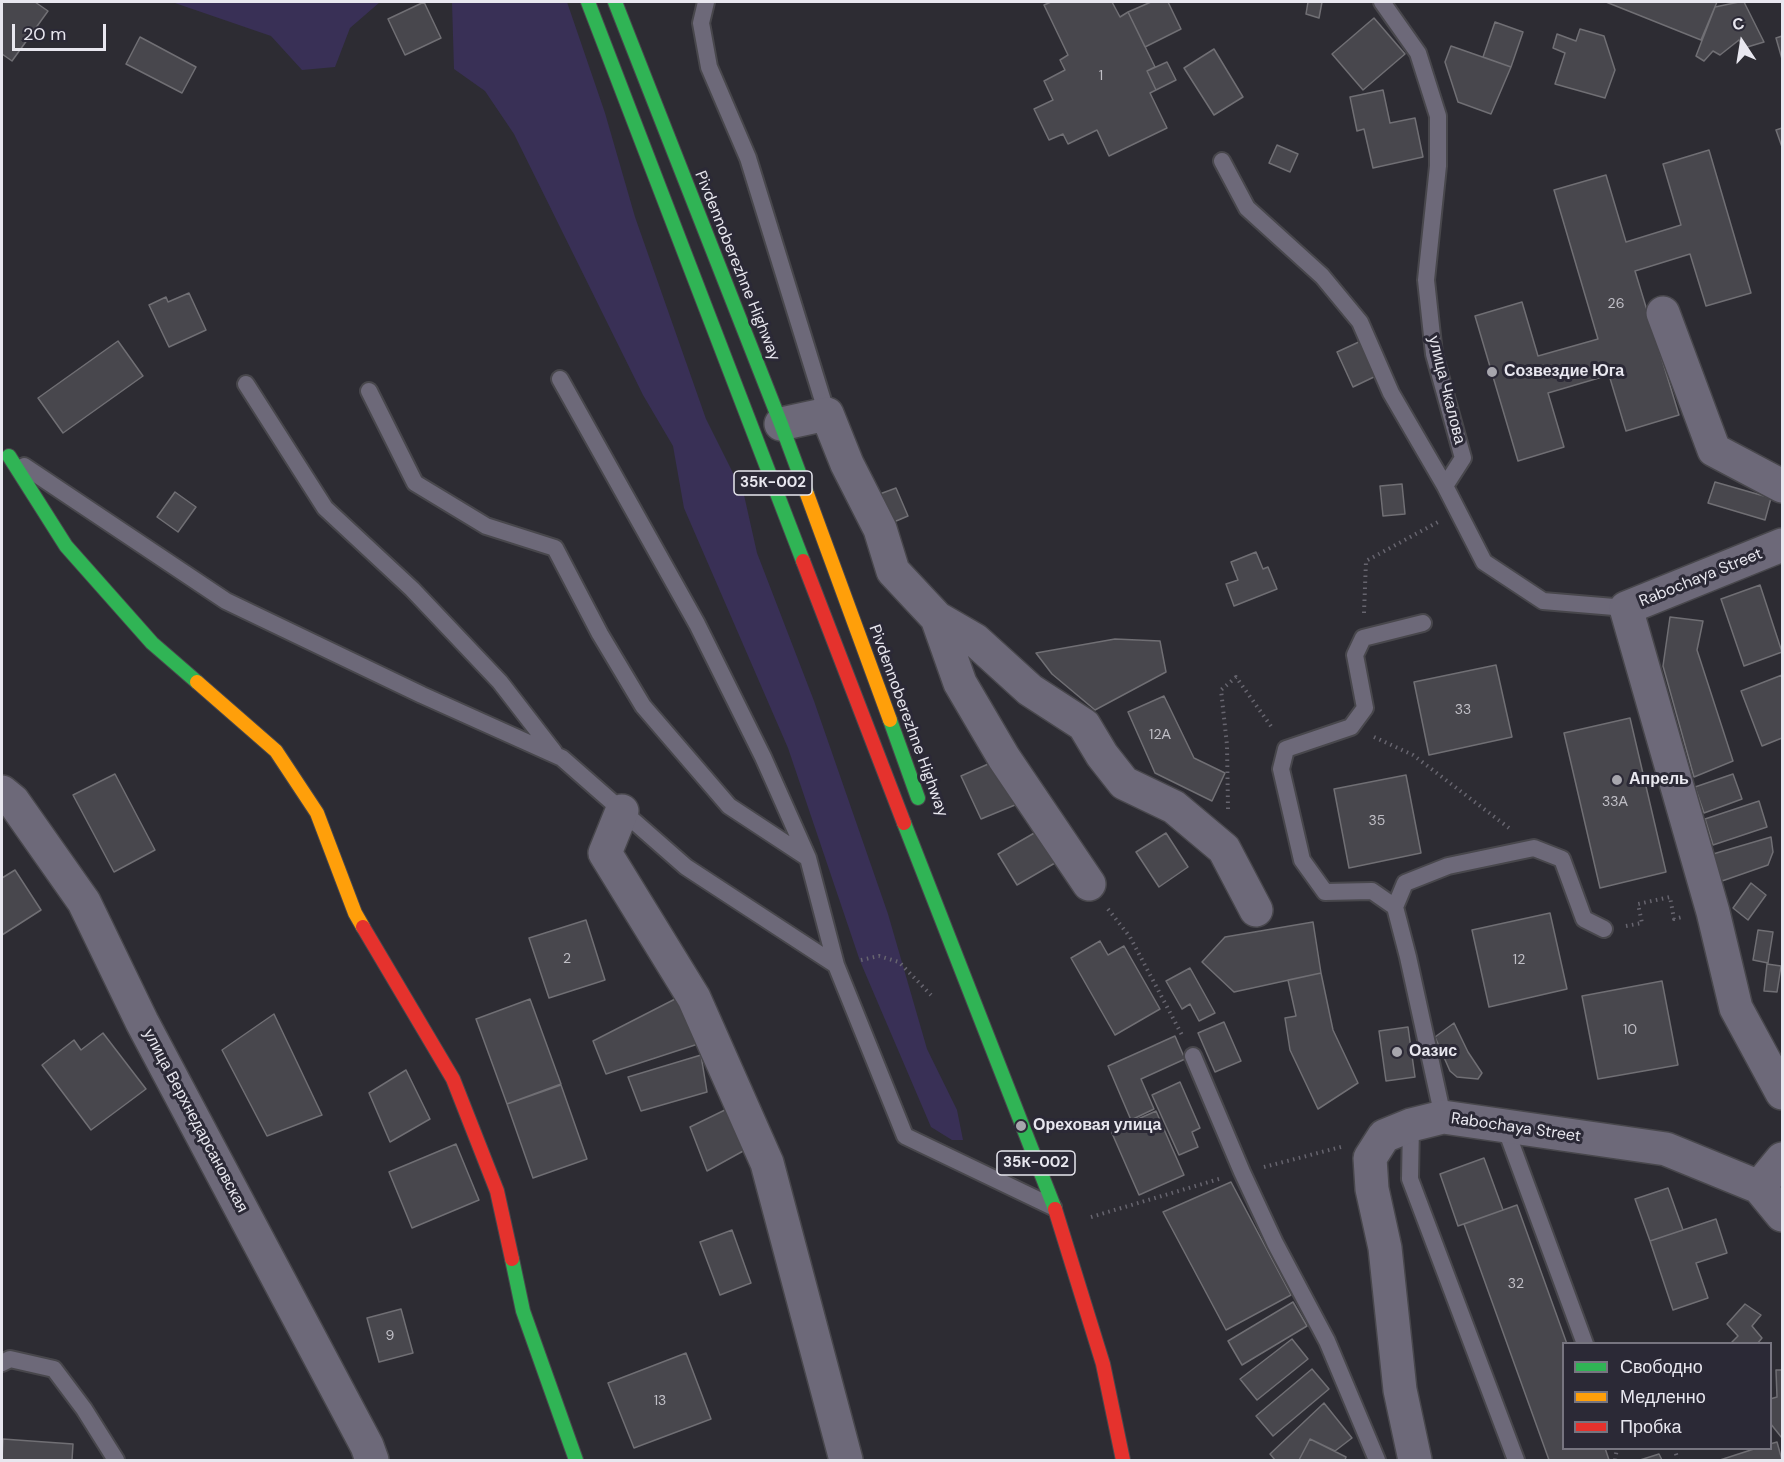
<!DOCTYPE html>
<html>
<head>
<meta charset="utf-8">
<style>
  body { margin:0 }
  #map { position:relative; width:1784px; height:1462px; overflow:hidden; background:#2d2c33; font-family:"DM Sans",sans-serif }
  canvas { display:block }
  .frame { position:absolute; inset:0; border:3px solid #e8e7ef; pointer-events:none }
  .legend { position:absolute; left:1562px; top:1342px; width:210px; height:108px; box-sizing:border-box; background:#2b2936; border:2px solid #777580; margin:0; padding:8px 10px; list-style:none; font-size:18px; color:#e8e7ef }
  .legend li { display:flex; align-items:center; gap:12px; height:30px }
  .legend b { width:30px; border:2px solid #777580 }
  .north { position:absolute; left:1712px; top:12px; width:60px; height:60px; -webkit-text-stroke:4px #2b2936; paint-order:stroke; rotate:348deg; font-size:16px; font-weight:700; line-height:24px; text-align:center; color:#e8e7ef }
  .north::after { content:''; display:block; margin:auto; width:21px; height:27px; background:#e8e7ef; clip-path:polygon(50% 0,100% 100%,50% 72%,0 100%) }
  .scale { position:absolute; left:12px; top:24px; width:94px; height:27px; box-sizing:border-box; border:3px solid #e8e7ef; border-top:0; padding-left:8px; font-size:18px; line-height:21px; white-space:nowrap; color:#e8e7ef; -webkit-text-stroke:4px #2b2936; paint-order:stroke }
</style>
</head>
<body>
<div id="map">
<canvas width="1784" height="1462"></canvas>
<div class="frame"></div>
<ul class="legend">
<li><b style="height:8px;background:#30b455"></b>Свободно</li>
<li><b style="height:8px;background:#ff9f0a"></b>Медленно</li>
<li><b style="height:8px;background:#e5322d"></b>Пробка</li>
</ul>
<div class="north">С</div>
<div class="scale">20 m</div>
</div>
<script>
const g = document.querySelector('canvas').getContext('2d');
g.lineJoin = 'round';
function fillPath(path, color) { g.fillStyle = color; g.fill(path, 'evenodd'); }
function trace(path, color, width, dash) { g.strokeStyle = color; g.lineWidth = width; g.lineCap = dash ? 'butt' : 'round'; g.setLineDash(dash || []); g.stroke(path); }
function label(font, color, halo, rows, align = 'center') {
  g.font = font + ' "DM Sans",sans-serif'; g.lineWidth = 6; g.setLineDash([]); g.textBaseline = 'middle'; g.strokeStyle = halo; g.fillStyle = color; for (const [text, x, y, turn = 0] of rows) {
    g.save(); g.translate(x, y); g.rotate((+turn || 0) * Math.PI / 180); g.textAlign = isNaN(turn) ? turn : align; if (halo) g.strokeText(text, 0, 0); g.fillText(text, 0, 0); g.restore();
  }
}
const green = new Path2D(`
  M172,2H380L350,28L335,67L302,70L271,36Z
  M452,2H567L605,113L635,217L706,419L744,495L757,553L814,701L888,914L927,1049L957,1110L963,1140H952L931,1127L860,961L788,748L684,508L673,446L643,395L514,134L485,91L454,69Z`);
const building = new Path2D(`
  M2,2H35L48,11L12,61L2,54Z
  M424,2L441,38L405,55L388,19Z
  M1051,2H1112L1120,17L1128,12L1155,67L1147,71L1156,90L1150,93L1167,128L1109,156L1097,130L1068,144L1063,134L1049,140L1034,109L1053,100L1044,81L1065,70L1060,60L1068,55L1044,5Z
  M1151,2H1168L1181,29L1145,47L1128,12Z
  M1308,2H1322L1319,18L1306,14Z
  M1606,2H1717L1701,40Z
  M1739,2H1744L1764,42L1744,48L1739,40L1720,55L1713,51L1704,61L1696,56L1715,7Z
  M1374,18L1405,54L1363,90L1332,54Z
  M1495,22L1523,32L1511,67L1483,57Z
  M1580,29L1604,36L1615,70L1605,98L1555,84L1565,53L1553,48L1557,34L1576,41Z
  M1782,36V59L1776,38Z
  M140,37L196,67L182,93L126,64Z
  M1451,46L1511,67L1491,114L1458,102L1445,62Z
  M1214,49L1243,97L1214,115L1184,68Z
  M1167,62L1176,80L1156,90L1147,71Z
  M1383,90L1390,123L1415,118L1423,157L1373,168L1364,129L1357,131L1350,97Z
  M1782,128V147L1776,130Z
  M1277,145L1298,154L1290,172L1269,163Z
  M1709,150L1751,293L1706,306L1690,254L1635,271L1679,415L1626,431L1609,375L1548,393L1564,447L1518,461L1475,316L1522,302L1538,356L1598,339L1554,190L1606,175L1626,242L1681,225L1663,164Z
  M189,293L206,330L169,347L149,305L166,297L168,302Z
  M118,341L143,376L63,433L38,398Z
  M1361,341L1376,376L1353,387L1337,352Z
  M1715,482L1771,498L1765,520L1708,503Z
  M1402,484L1405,514L1383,516L1380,486Z
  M896,488L908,516L889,524L877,495Z
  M175,492L196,507L178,532L157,517Z
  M1256,552L1263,569L1268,567L1277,589L1234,606L1226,584L1238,580L1231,562Z
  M1760,585L1782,652L1744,666L1721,599Z
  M1670,617L1703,621L1697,650L1733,761L1694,777L1663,666Z
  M1115,639L1160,641L1166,672L1095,710L1052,674L1036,653Z
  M1496,665L1512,737L1429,755L1414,682Z
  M1782,675V738L1762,746L1741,691Z
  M1164,696L1194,758L1225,773L1212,801L1155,773L1128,712Z
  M1630,718L1666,872L1600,888L1564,733Z
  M995,761L1015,805L981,819L961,776Z
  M115,774L155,850L114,872L73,795Z
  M1733,774L1742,799L1704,813L1695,787Z
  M1406,775L1421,853L1349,868L1334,789Z
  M1759,801L1767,827L1713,845L1705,819Z
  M1036,832L1055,863L1017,885L998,854Z
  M1166,833L1188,867L1159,887L1136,852Z
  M1771,837L1773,852L1768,865L1722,881L1713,854Z
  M15,870L41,910L2,935V878Z
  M1751,883L1766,895L1748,920L1733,908Z
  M1550,913L1567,989L1489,1007L1472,930Z
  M586,920L605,980L549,998L529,938Z
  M1313,922L1321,973L1234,992L1202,962L1225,937Z
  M1758,930L1773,932L1768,963L1753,960Z
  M1100,941L1108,955L1124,946L1160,1009L1115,1035L1071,958Z
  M1767,964L1781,966L1777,992L1764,991Z
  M1190,968L1215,1013L1199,1021L1190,1004L1182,1009L1166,981Z
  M1321,973L1333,1030L1358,1083L1318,1109L1290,1050L1285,1018L1296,1016L1288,980Z
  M1662,981L1678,1065L1598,1079L1582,996Z
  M679,997L698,1044L606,1074L593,1041Z
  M530,999L561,1084L507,1104L476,1019Z
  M274,1014L322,1115L267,1136L222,1050Z
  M1224,1022L1241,1061L1215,1072L1198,1033Z
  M1454,1023L1468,1052L1482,1073L1478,1079L1457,1077L1450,1071L1435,1037Z
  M1408,1027L1415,1077L1386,1081L1379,1031Z
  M103,1033L146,1089L91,1130L42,1065L74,1040L81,1050Z
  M1175,1036L1185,1059L1141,1079L1154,1109L1131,1120L1108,1066Z
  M701,1055L707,1092L641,1111L628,1077Z
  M406,1070L430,1119L390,1142L369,1093Z
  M1180,1082L1200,1128L1192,1132L1198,1147L1179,1155L1152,1095Z
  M561,1085L587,1159L533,1178L507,1104Z
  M729,1108L745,1150L707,1171L690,1127Z
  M1156,1111L1184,1175L1139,1195L1111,1131Z
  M456,1144L479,1200L412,1228L389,1172Z
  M1484,1158L1503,1210L1458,1226L1440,1174Z
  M1231,1182L1291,1295L1226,1330L1163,1212Z
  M1668,1188L1683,1230L1650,1241L1635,1199Z
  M1517,1205L1567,1344H1564V1448H1605L1609,1460H1549L1464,1224Z
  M1716,1219L1727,1253L1696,1263L1708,1298L1673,1310L1650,1241Z
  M732,1230L751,1283L720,1295L700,1242Z
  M1293,1302L1307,1326L1242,1365L1228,1341Z
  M1745,1304L1761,1315L1752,1326L1762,1338L1757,1344H1730L1738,1336L1727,1324Z
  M401,1309L413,1353L379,1362L367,1318Z
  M1292,1339L1308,1359L1257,1400L1240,1379Z
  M686,1353L711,1419L634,1448L608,1383Z
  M1312,1369L1329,1389L1273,1436L1256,1416Z
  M1776,1370H1782V1438L1770,1423V1399L1777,1397Z
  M1324,1403L1352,1438L1335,1451L1310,1439L1299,1460H1275L1270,1454Z
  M3,1439L73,1444L72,1460H2Z
  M1310,1439L1346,1457L1345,1460H1299Z
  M1777,1442L1782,1460H1720L1757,1448H1770V1444Z
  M1659,1454L1662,1460H1640Z`);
const path = new Path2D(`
  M1364,613L1366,561L1438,522
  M1374,737L1413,755L1509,828
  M1228,809L1227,745L1221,690L1236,677L1273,729
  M1108,909L1130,937L1183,1037
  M1626,926L1642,923L1638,904L1670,897L1674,919L1682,917
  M861,960L879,956L899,962L931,995
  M1264,1167L1341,1147
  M1091,1217L1219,1179
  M1674,1448L1678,1460
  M1615,1460L1617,1448`);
const lane = new Path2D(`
  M706,2L701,23L709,67L748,158L827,414
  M1382,2L1418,53L1438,116V166L1426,280L1434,354L1463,458L1445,486L1484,562L1543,601L1626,608
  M1222,161L1247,208L1322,276L1360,322L1391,393L1445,486
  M560,379L697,624L763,757L808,858L836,965
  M246,384L325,508L412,589L500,682L554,752
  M369,391L415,483L486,526L555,548L600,634L643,706L729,806L808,858
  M24,466L226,601L422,695L562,758L686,867L836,965L905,1136L1053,1207
  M1423,623L1363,638L1355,655L1365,708L1351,727L1286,749L1281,769L1302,860L1325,892L1372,891L1395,907L1408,957L1443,1117
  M1395,907L1405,883L1448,866L1534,848L1562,859L1584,919L1604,929
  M1193,1056L1242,1172L1275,1243L1327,1341L1377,1460
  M1411,1125L1410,1179L1516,1460
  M1505,1127L1585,1344
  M2,1363L10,1359L54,1369L84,1409L116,1460`);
const street = new Path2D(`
  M1663,313L1714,450L1782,486
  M781,424L827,414L847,464L880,529L893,571L937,618L975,640L1030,690L1084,725L1102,755L1124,783L1174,807L1224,849L1256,910
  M1782,545L1626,608L1713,912L1736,1008L1782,1093
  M937,618L960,683L1004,758L1089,884
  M2,792L13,801L84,902L142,1022L367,1446L372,1460
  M622,811L605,853L694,998L767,1163L846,1460
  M1759,1187L1782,1215
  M1415,1460L1400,1390L1385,1248L1372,1189L1370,1158L1384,1136L1411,1125L1443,1117L1666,1149L1759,1187L1782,1159`);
const fast = new Path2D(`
  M588,2L803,561
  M615,2L781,424L807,494
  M9,456L66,546L152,643L197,682
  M890,720L918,798
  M904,823L1055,1209
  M512,1259L523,1311L576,1460`);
const slow = new Path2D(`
  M807,494L890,720
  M197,682L276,751L317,813L355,913L363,927`);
const jam = new Path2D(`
  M803,561L904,823
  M363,927L453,1079L497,1191L512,1259
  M1055,1209L1103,1364L1123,1460`);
const markers = [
  [1492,372,6,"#a7a6ad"],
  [1617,780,6,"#a7a6ad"],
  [1397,1052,6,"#a7a6ad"],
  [1021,1126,6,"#a7a6ad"]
];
const numberNames = [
  ["1",1101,76],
  ["26",1616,304],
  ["33",1463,710],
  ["12А",1160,735],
  ["33А",1615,802],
  ["35",1377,821],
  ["2",567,959],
  ["12",1519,960],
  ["10",1630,1030],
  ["32",1516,1284],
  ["9",390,1336],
  ["13",660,1401]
];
const shields = [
  [773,483,78],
  [1036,1163,78]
];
const shieldNames = [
  ["35К-002",773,483],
  ["35К-002",1036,1163]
];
const streetNames = [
  ["Pivdennoberezhne Highway",737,266,68],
  ["улица Чкалова",1446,390,76],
  ["Rabochaya Street",1701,578,-22],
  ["Pivdennoberezhne Highway",908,721,70],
  ["улица Верхнедарсановская",195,1121,62],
  ["Rabochaya Street",1516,1128,8]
];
const poiNames = [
  ["Созвездие Юга",1504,372],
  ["Апрель",1629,780],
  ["Оазис",1409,1052],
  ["Ореховая улица",1033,1126]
];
fillPath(green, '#393056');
fillPath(building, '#48474d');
trace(building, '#706f74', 1.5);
trace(lane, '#48474c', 20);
trace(street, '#48474c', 36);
trace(fast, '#48474c', 16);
trace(slow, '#48474c', 16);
trace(jam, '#48474c', 16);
trace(path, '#67656f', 4, [1.5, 4.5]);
trace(lane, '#6d6979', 16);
trace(street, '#6d6979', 33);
trace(fast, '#30b455', 14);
trace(slow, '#ff9f0a', 14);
trace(jam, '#e5322d', 14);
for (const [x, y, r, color] of markers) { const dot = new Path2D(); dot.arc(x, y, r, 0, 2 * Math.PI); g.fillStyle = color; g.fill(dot); trace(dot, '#2b2936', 2); }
label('14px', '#c0bfc6', null, numberNames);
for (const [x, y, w] of shields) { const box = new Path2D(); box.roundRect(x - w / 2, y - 12, w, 24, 4.5); g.fillStyle = '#2b2936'; g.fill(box); trace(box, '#e8e7ef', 1.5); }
label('bold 15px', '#e8e7ef', null, shieldNames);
label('16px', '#e8e7ef', '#2b2936', streetNames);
label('bold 16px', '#e8e7ef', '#2b2936', poiNames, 'left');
</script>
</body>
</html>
